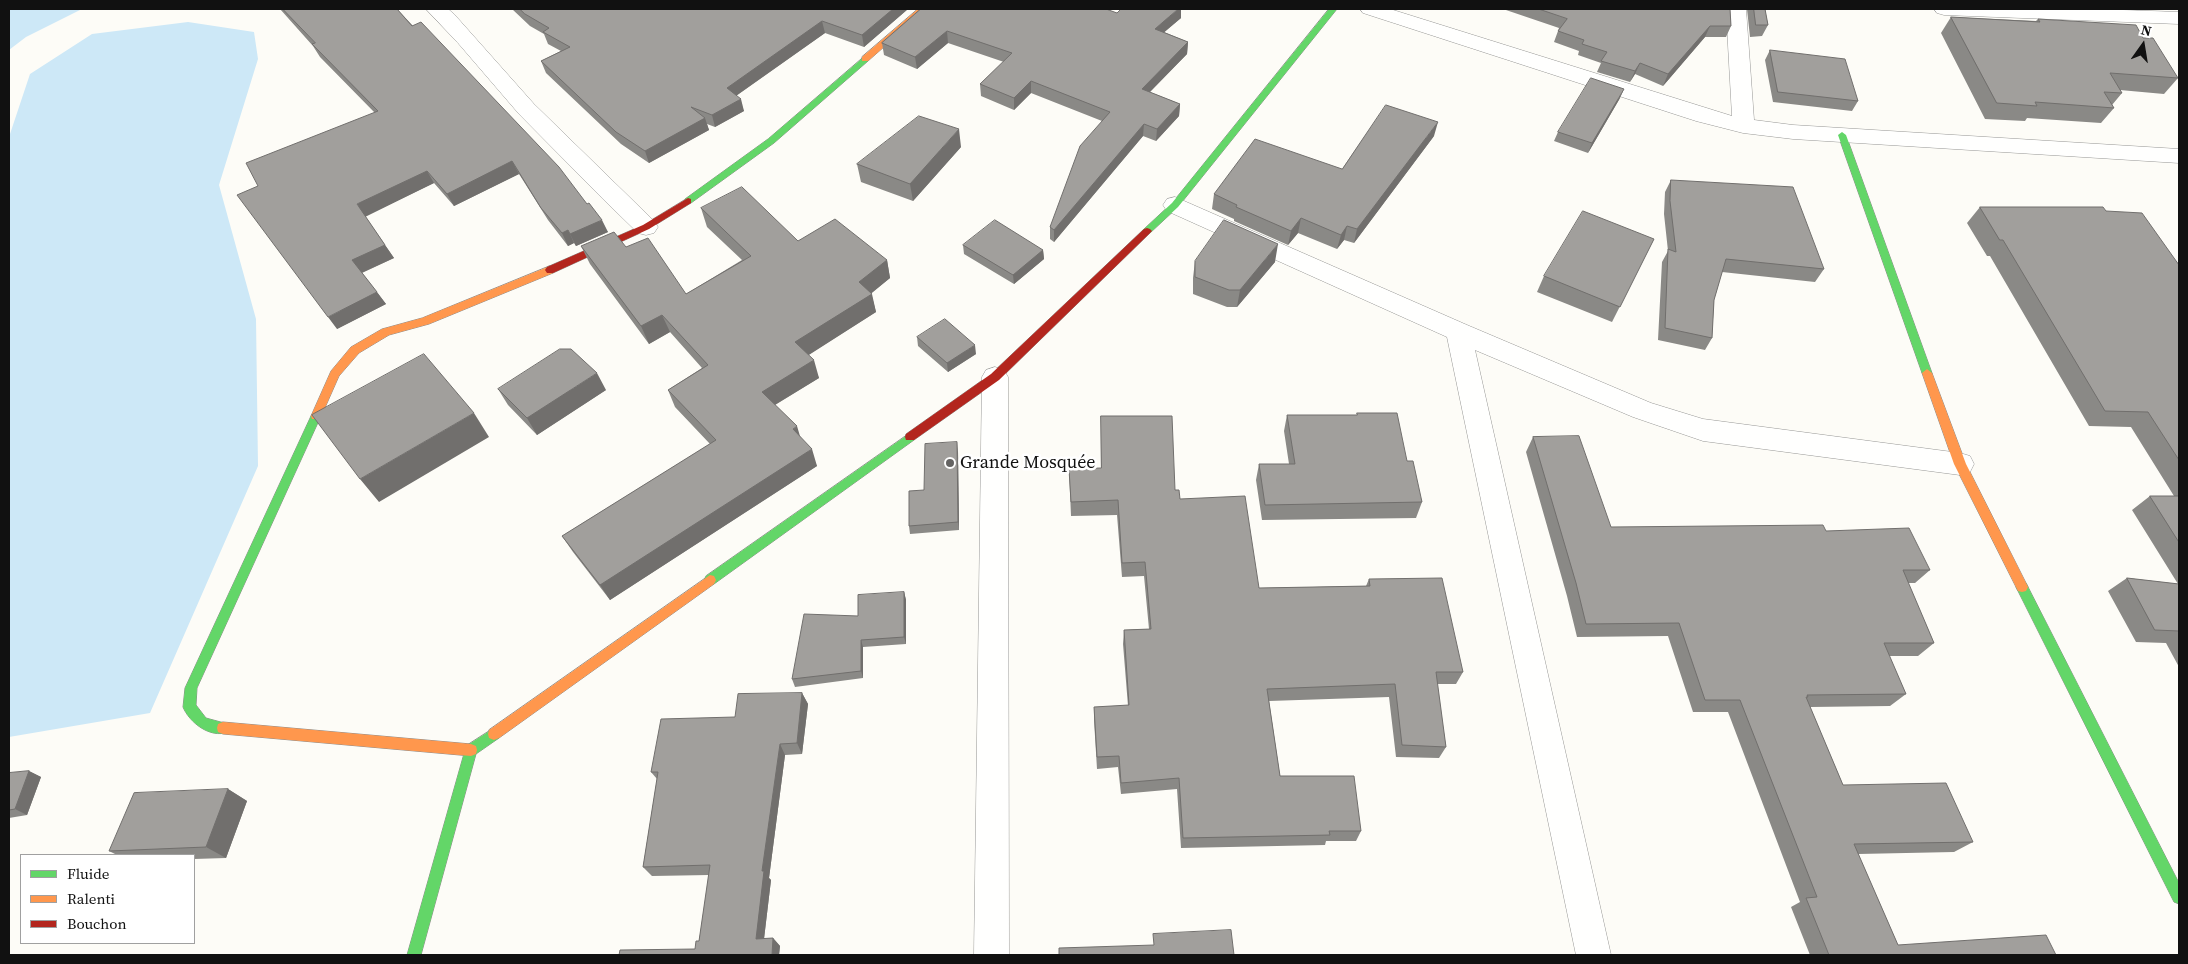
<!DOCTYPE html>
<html>
<head>
<meta charset="utf-8">
<style>
  body { margin:0 }
  #map { position:relative; width:2188px; height:964px; overflow:hidden; background:#fdfcf7; font-family:"Source Serif 4",serif }
  canvas { display:block }
  .frame { position:absolute; inset:0; border:10px solid #111; pointer-events:none }
  .legend { position:absolute; left:20px; top:854px; width:175px; height:90px; box-sizing:border-box; background:#fff; border:1px solid #a0a0a0; margin:0; padding:6px 9px; list-style:none; font-size:15px; color:#111 }
  .legend li { display:flex; align-items:center; gap:10px; height:25px }
  .legend b { width:25px; border:1px solid #a0a0a0 }
  .north { position:absolute; left:2118px; top:20px; width:50px; height:50px; -webkit-text-stroke:4px #fff; paint-order:stroke; rotate:13deg; font-size:14px; font-weight:700; line-height:20px; text-align:center; color:#111 }
  .north::after { content:''; display:block; margin:auto; width:18px; height:22px; background:#111; clip-path:polygon(50% 0,100% 100%,50% 72%,0 100%) }
</style>
</head>
<body>
<div id="map">
<canvas width="2188" height="964"></canvas>
<div class="frame"></div>
<ul class="legend">
<li><b style="height:6px;background:#63d668"></b>Fluide</li>
<li><b style="height:6px;background:#ff974d"></b>Ralenti</li>
<li><b style="height:6px;background:#b3261e"></b>Bouchon</li>
</ul>
<div class="north">N</div>
</div>
<script>
const g = document.querySelector('canvas').getContext('2d');
g.lineJoin = 'round';
function fillPath(path, color) { g.fillStyle = color; g.fill(path, 'evenodd'); }
function trace(path, color, width, dash) { g.strokeStyle = color; g.lineWidth = width; g.lineCap = dash ? 'butt' : 'round'; g.setLineDash(dash || []); g.stroke(path); }
function label(font, color, halo, rows, align = 'center') {
  g.font = font + ' "Source Serif 4",serif'; g.lineWidth = 5; g.setLineDash([]); g.textBaseline = 'middle'; g.strokeStyle = halo; g.fillStyle = color; for (const [text, x, y, turn = 0] of rows) {
    g.save(); g.translate(x, y); g.rotate((+turn || 0) * Math.PI / 180); g.textAlign = isNaN(turn) ? turn : align; if (halo) g.strokeText(text, 0, 0); g.fillText(text, 0, 0); g.restore();
  }
}
const water = new Path2D(`
  M9,9H82L26,37L9,50Z
  M188,22L254,32L258,59L219,185L256,319L258,466L150,713L9,737V137L30,74L92,34Z`);
const street = new Path2D(`
  M426,9H448L454,14L534,104L654,221L658,227L654,233L646,235L638,233L603,199L519,114L458,43Z
  M1360,9H1390L1732,116L1726,9H1746L1754,120L1793,125L2179,149V163L1793,139L1743,133L1696,121L1363,13Z
  M1934,9H2095L2179,12V24L1944,15L1937,13Z
  M1175,197L1467,325L1651,403L1703,419L1960,453L1970,456L1974,464L1970,472L1960,475L1703,441L1633,417L1475,350L1611,955H1576L1447,337L1167,211L1163,205L1167,199Z
  M995,367L1004,370L1008,377L1009,955H974L982,377L986,370Z`);
const fast = new Path2D(`
  M1329,9H1337L1178,207L1150,233H1144L1142,231L1144,229L1172,203Z
  M865,56L868,57V61L774,143L691,203H685V199L768,139Z
  M1842,132L1846,135L1932,373L1931,376L1927,377L1922,373L1838,135Z
  M316,412L321,416L197,688L196,705L206,718L228,724L229,728L228,732C210,739 189,722 183,707L185,688L311,416Z
  M910,433L914,434L915,437L914,440L714,584L710,585L706,584L704,580L706,576Z
  M2022,582L2026,583L2179,883V904L2174,902L2018,591L2016,587L2018,583Z
  M494,728L499,730L500,734L499,738L476,754L421,955H407L465,750L466,746Z`);
const slow = new Path2D(`
  M918,9H927L868,61H862V57Z
  M550,266L555,270L553,273L429,324L389,335L359,353L339,376L320,419H312L311,416L331,371L351,347L382,329L422,318Z
  M1927,369L1932,373L1966,464L2026,583L2028,587L2026,591L2022,592L2018,591L1954,464L1922,373Z
  M710,575L714,576L716,580L714,584L499,738L494,740L489,738L488,734L489,730Z
  M223,722L471,744L476,746L477,750L476,754L471,756L223,734L218,732L217,728L218,724Z`);
const jam = new Path2D(`
  M688,198L691,199V203L649,229L553,273H547L545,270L547,267L643,225Z
  M1147,228L1150,229L1152,231L1150,233L999,380L914,440H906L905,437L906,434L991,374L1144,229Z`);
const wall = new Path2D(`
  M280,9H397L608,232L576,246L574,243L568,246L548,220L519,174L454,206L434,183L365,216L394,258L362,273L386,304L337,329L375,113L320,57L313,46Z
  M512,9H908L864,47L825,33L736,96L744,111L715,127L707,124L709,130L649,163L621,144L546,73L541,61L561,51L548,44L544,34L530,26Z
  M921,9L1117,13L1181,18L1164,32L1188,42L1187,54L1150,92L1180,104L1179,116L1156,141L1143,136L1054,242L1050,239V227L1102,121L1031,93L1014,110L981,96L980,84L1004,62L948,43L917,69L884,55L882,43Z
  M1503,9H1730L1731,26L1726,37H1705L1663,86L1635,74L1630,82L1597,72L1601,63L1578,55L1579,51L1554,42L1558,31L1559,28Z
  M1747,9H1765L1768,25L1762,36L1750,37Z
  M1951,17L2036,21L2038,19L2143,38L2178,78L2164,94L2120,90L2122,93L2112,105L2114,108L2101,123L2027,118L2025,121L1985,119L1941,33Z
  M1770,50L1858,101L1852,111L1773,102L1765,60Z
  M1620,98L1588,153L1554,141L1558,132Z
  M1434,136L1354,243L1344,240L1337,249L1298,233L1288,245L1234,221V219L1212,209L1214,194L1342,169Z
  M961,147L913,201L861,182L857,164Z
  M1671,180L1824,269L1815,282L1722,272L1714,300L1712,338L1705,350L1658,340L1662,262L1668,251L1664,214L1665,192Z
  M1980,207L2106,211L2179,265V667L2166,643L2136,642L2108,591L2127,578L2178,584L2132,510L2150,496H2174L2131,427L2089,426L1990,256H1987L1967,223Z
  M701,208L798,241L887,260L890,278L871,293L876,312L808,355L819,378L775,405L800,437L817,466L610,600L573,552L562,536L710,444L675,407L668,390L702,368L670,332L649,344L590,264L581,246L626,247L686,294L742,260L707,227Z
  M1654,239L1612,322L1537,292L1544,276Z
  M963,245L1043,250L1044,259L1014,284L964,254Z
  M1195,261L1275,262L1237,307H1227L1193,294V278Z
  M917,337L976,354L948,372L918,346Z
  M498,389L606,390L537,435L508,405Z
  M1287,415L1407,461L1422,502L1416,518L1262,520L1256,480L1259,464H1289L1284,431Z
  M1533,437L1611,527L1826,531L1930,570L1915,583H1908L1934,643L1918,656H1889L1906,694L1890,706L1810,707L1843,785L1973,842L1954,852L1858,854L1898,945L2056,955H1810L1791,907L1800,902L1728,712H1693L1668,636L1577,637L1567,596L1526,452Z
  M958,451L959,530L910,534L909,526L924,490Z
  M1069,469L1175,490L1180,499L1259,588L1366,586L1369,579L1463,672L1456,684H1437L1446,747L1439,758L1396,757L1389,697L1269,701L1280,776L1361,831L1356,841H1326L1325,845L1181,848L1177,789L1121,794L1118,767L1097,769L1094,720V707L1128,706L1123,644L1124,630L1149,629L1144,576L1122,577L1117,515L1071,516Z
  M904,592L906,600V644L863,647V678L795,687L792,679L858,616Z
  M802,693L808,704L802,754L785,755L769,878L771,880L764,939L773,938L780,946L779,955H619L695,949L699,941L709,875L652,876L643,867L657,779L651,772Z
  M29,771L41,777L27,815L9,818V773Z
  M228,789L247,801L226,858L194,859V855H117L109,851Z`);
const shadedWall = new Path2D(`
  M893,9H908L864,47L862,35Z
  M1178,9H1181V18L1154,41L1155,29Z
  M822,21L825,33L730,100L727,88Z
  M1710,26L1705,37L1663,86L1668,74Z
  M947,31L948,43L917,69L915,57Z
  M1188,42L1187,54L1141,101L1142,89Z
  M1640,63L1635,74L1630,82L1635,71Z
  M1031,81V93L1014,110V98Z
  M1624,89L1620,98L1588,153L1592,143Z
  M741,99L744,111L715,127L712,115Z
  M1180,104L1179,116L1156,141L1157,129Z
  M705,118L709,130L649,163L645,151Z
  M1438,122L1434,136L1354,243L1357,229Z
  M1144,124L1143,136L1054,242V230Z
  M959,129L961,147L913,201L910,184Z
  M512,161L519,174L454,206L447,194Z
  M427,171L434,183L365,217L357,204Z
  M1301,218L1298,233L1288,245L1291,231Z
  M602,220L608,232L576,246L570,234Z
  M1347,226L1344,240L1337,249L1341,235Z
  M568,230L574,243L568,246L562,233Z
  M1278,244L1275,262L1237,307L1240,290Z
  M385,245L394,258L361,273L352,260Z
  M1043,250L1044,259L1014,284L1013,275Z
  M887,260L890,278L867,297L872,294L876,312L801,360L795,342L859,282Z
  M377,292L386,304L337,329L328,317Z
  M662,315L670,332L649,344L641,326Z
  M975,345L976,354L948,372L947,363Z
  M814,360L819,378L768,409L762,392Z
  M597,373L606,390L537,435L527,418Z
  M474,413L489,437L379,502L360,479Z
  M797,426L802,443L793,429Z
  M957,442L958,451L959,530L958,522Z
  M812,449L817,466L610,600L600,585Z
  M904,592L906,600V644L904,637Z
  M861,640L863,647V678L861,671Z
  M802,693L808,704L802,754L797,743Z
  M780,744L785,755L769,878L771,880L763,947L756,939L762,871Z
  M29,771L41,777L27,815L15,809Z
  M228,789L247,801L226,858L206,847Z
  M773,938L780,946L779,955H772Z`);
const building = new Path2D(`
  M283,9H397L412,26L421,22L559,167L587,204L589,203L602,220L570,234L568,230L562,233L541,208L512,161L447,194L427,171L357,204L385,245L352,260L377,292L328,317L237,195L258,186L246,163L378,111L312,44L315,43Z
  M520,9H893L862,35L822,21L727,88L741,99L712,115L691,107L705,118L645,151L616,132L541,61L570,47L543,32L549,28L525,14Z
  M921,9H1106L1117,13L1121,9H1178L1155,29L1188,42L1142,89L1180,104L1157,129L1144,124L1054,230L1050,227L1080,146L1110,112L1031,81L1014,98L980,84L1012,53L947,31L915,57L882,43Z
  M1539,9H1730L1731,26H1710L1668,74L1640,63L1635,71L1601,61L1607,52L1582,44L1584,40L1558,31L1567,19Z
  M1754,9H1765L1768,25H1756Z
  M1951,17L2040,22L2038,19L2136,25L2143,38H2153L2178,78L2110,73L2122,93L2104,92L2114,108L2035,102L2037,106L1997,103Z
  M1770,50L1845,59L1858,101L1778,92Z
  M1591,78L1624,89L1592,143L1558,132Z
  M1386,105L1438,122L1357,229L1347,226L1341,235L1301,218L1291,231L1236,207L1237,205L1214,194L1255,139L1342,169Z
  M919,116L959,129L910,184L857,164Z
  M1671,180L1793,187L1824,269L1726,259L1714,300L1712,338L1665,328L1668,249L1676,252L1670,201Z
  M742,187L798,241L835,219L887,260L859,282L872,294L795,342L814,360L762,392L797,426L793,429L812,449L600,585L562,536L716,440L668,390L708,365L662,315L641,326L581,246L614,232L626,247L648,238L686,294L751,256L701,208Z
  M1980,207H2103L2106,211L2142,213L2179,265V460L2148,412L2105,411L2003,240H2000Z
  M1583,211L1654,239L1620,307L1544,276Z
  M995,220L1043,250L1013,275L963,245Z
  M1224,220L1278,244L1240,290H1229L1195,277V261Z
  M945,319L975,345L947,363L917,337Z
  M560,349H571L597,373L527,418L498,389Z
  M424,354L474,413L360,479L312,415Z
  M1357,413H1397L1407,461H1413L1422,502L1265,505L1259,464H1295L1287,415H1357Z
  M1101,416H1172L1175,490H1179L1180,499L1245,496L1259,588L1370,586L1369,579L1442,578L1463,672H1436L1446,747L1402,745L1395,684L1267,689L1280,776H1354L1361,831H1329L1330,835L1183,838L1179,778L1121,783L1119,756L1097,757L1094,707L1129,705L1124,630L1151,629L1145,562L1122,563L1118,500L1071,502L1069,469L1101,468Z
  M1579,436L1611,527L1823,525L1826,531L1909,528L1930,570H1903L1934,643H1884L1906,694L1807,695L1808,697H1806L1843,785L1946,783L1973,842L1854,844L1898,945L2046,935L2056,955H1829L1806,898L1817,897L1740,700H1705L1679,623L1586,624L1576,583L1533,437Z
  M957,442L958,522L909,526V491L924,490L925,444Z
  M2150,496H2179V542Z
  M2127,578L2179,584V631L2155,630Z
  M904,592V637L861,640V671L792,679L804,614L858,616V595Z
  M802,693L797,743L780,744L762,871H764L756,939L773,938L772,955H619L620,950L695,949L696,941H699L710,865L643,867L658,772H651L661,719L735,717L738,694Z
  M29,771L15,809L9,810V773Z
  M228,789L206,847L109,851L134,793Z
  M1231,930L1234,955H1059V948L1154,945L1153,934Z`);
const markers = [
  [950,463,5,"#646362"]
];
const poiNames = [
  ["Grande Mosquée",960,463]
];
fillPath(water, '#cde8f7');
trace(street, '#979795', 1);
trace(fast, '#8e8d8b', 1);
trace(slow, '#8e8d8b', 1);
trace(jam, '#8e8d8b', 1);
fillPath(street, '#fffffe');
fillPath(fast, '#63d668');
fillPath(slow, '#ff974d');
fillPath(jam, '#b3261e');
fillPath(wall, '#8a8986');
fillPath(shadedWall, '#716f6d');
fillPath(building, '#a19f9c');
trace(building, '#716f6d', 1);
for (const [x, y, r, color] of markers) { const dot = new Path2D(); dot.arc(x, y, r, 0, 2 * Math.PI); g.fillStyle = color; g.fill(dot); trace(dot, '#fff', 2); }
label('18px', '#111', '#fff', poiNames, 'left');
</script>
</body>
</html>
